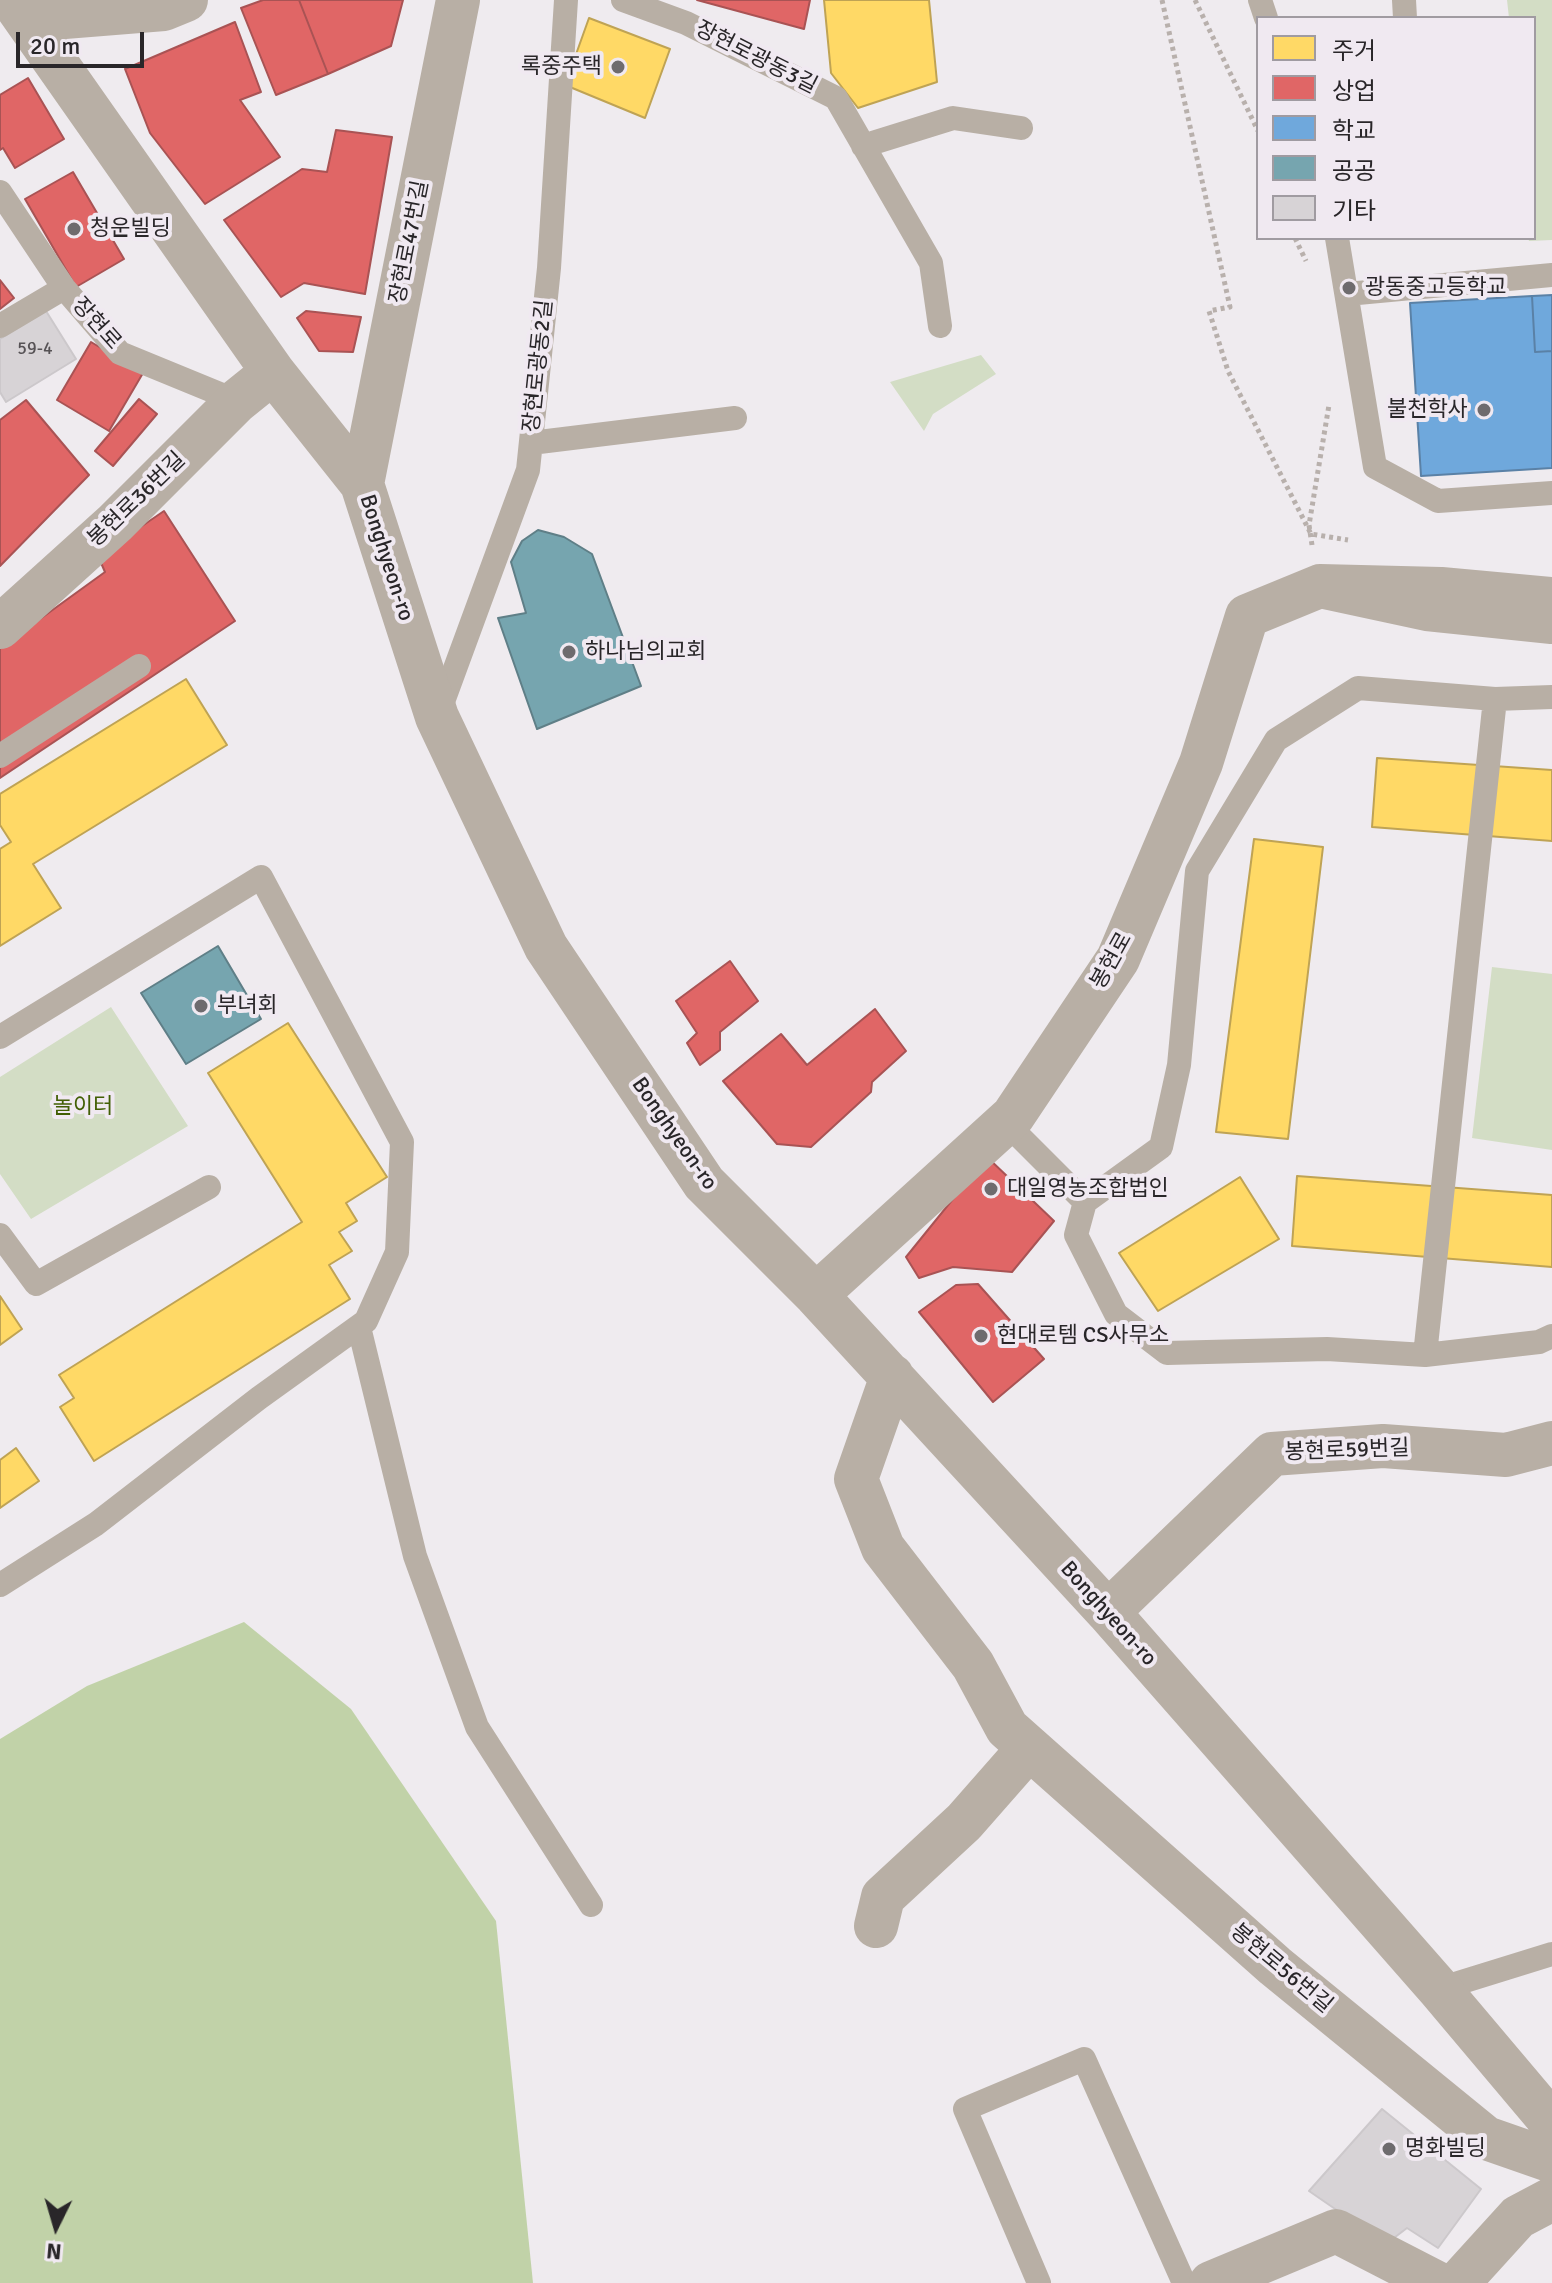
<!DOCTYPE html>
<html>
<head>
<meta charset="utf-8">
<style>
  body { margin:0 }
  #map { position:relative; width:1552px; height:2283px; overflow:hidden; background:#efebef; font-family:Signika,"Noto Sans KR",sans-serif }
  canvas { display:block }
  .legend { position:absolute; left:1256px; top:16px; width:280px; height:224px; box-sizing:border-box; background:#f0e9f1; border:2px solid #a09ba1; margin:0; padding:10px 14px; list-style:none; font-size:24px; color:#292629 }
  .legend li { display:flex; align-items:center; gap:16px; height:40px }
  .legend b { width:40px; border:2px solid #a09ba1 }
  .north { position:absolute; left:16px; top:2187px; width:80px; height:80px; -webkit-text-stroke:6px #f0e9f1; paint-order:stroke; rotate:185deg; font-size:22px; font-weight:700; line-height:32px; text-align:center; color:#292629 }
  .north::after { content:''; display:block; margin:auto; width:28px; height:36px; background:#292629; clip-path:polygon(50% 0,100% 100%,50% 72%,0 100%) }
  .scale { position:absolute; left:16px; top:32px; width:128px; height:36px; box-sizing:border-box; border:4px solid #292629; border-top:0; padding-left:10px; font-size:24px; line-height:28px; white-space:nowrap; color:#292629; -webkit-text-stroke:6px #f0e9f1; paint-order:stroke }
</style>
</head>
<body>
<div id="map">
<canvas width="1552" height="2283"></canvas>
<ul class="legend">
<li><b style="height:22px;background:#ffd966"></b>주거</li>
<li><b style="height:22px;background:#e06666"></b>상업</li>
<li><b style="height:22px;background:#6fa8dc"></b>학교</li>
<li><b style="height:22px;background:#76a5af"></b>공공</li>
<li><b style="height:22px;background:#d7d3d6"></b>기타</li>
</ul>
<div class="north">N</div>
<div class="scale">20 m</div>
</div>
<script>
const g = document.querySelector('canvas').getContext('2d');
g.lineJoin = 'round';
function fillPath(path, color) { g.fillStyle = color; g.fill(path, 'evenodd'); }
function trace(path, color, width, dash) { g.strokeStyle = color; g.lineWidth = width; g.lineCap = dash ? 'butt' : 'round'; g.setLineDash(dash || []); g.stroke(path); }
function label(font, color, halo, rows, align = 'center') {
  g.font = font + ' Signika,"Noto Sans KR",sans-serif'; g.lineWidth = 8; g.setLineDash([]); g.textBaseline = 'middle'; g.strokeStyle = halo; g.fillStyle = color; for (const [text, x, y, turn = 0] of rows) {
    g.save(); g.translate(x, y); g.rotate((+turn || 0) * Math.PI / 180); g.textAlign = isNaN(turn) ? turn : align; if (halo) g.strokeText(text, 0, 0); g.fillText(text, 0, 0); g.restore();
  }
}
const green = new Path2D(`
  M1507,0H1552V240L1529,241L1528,238H1534V18H1509Z
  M981,355L996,374L933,414L924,431L890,382Z
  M1492,967L1552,974V1150L1472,1138Z
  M111,1007L188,1126L31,1219L0,1174V1077Z`);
const forest = new Path2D(`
  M244,1622L351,1709L496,1921L533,2283H0V1739L87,1686Z`);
const homes = new Path2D(`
  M824,0H929L937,82L858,108L831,73Z
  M589,18L670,49L645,118L565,85Z
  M186,679L227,745L33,864L61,908L0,946V849L11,842L0,825V794Z
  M1377,758L1552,770V841L1372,827Z
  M1254,839L1323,847L1288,1139L1216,1132Z
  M288,1023L387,1177L346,1203L357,1221L339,1232L352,1251L329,1265L350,1299L94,1461L60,1407L74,1398L59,1375L302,1222L208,1073Z
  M1297,1176L1552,1195V1267L1292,1246Z
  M1240,1177L1279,1239L1158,1311L1119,1253Z
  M0,1296L22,1329L0,1345Z
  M16,1448L39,1481L0,1508V1460Z`);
const shops = new Path2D(`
  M263,0H299L328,74L276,95L241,8Z
  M299,0H403L391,46L328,74Z
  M697,0H810L804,29Z
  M235,22L261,92L240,100L280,157L205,204L150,133L125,69Z
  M28,78L64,139L15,168L3,148L0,150V95Z
  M336,130L392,137L365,294L304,283L281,297L224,220L302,169L327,172Z
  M73,172L124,259L76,287L25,199Z
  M0,280L14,298L0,309Z
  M306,311L361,317L353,352L319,351L297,318Z
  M91,342L143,373L109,431L57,400Z
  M139,399L157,414L113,466L95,451Z
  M26,400L89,475L0,566V420Z
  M164,511L235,621L0,778V648L105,572L98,556Z
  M730,961L758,1001L720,1032V1050L700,1065L687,1043L697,1033L676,1001Z
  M875,1009L906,1051L872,1082L871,1092L811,1147L777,1144L723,1081L781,1034L807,1065Z
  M987,1157L1054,1221L1012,1272L953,1267L919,1278L906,1257Z
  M978,1284L1044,1359L993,1402L919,1312L956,1285Z`);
const schools = new Path2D(`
  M1552,295V351L1535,352L1532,296Z
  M1532,296L1535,352L1552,351V468L1421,476L1410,303Z`);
const public = new Path2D(`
  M538,530L564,537L592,554L641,686L537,729L498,618L526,613L511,562L522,541Z
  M218,946L261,1019L186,1064L141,993Z`);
const building = new Path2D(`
  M46,311L76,359L6,402L0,392V339Z
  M1382,2109L1481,2189L1438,2248L1407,2228L1386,2244L1309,2191Z`);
const path = new Path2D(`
  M1162,0L1230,307L1209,311L1228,371L1311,534L1348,540
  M1195,0L1258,131
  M1295,238L1306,261
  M1312,545L1309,525L1329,405`);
const service = new Path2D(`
  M623,0L686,23L836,98L931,263L940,326
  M1260,0L1266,18
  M1404,0L1405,18
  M863,146L953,118L1021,128
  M0,192L64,288L120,353L237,401
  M1337,238L1375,467L1438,501L1552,493
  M1347,294L1552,275
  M0,326L64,288
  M531,443L735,418
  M1552,697L1495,699L1358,688L1276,740L1197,871L1179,1065L1161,1147L1085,1202L1076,1235L1116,1314L1167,1353L1327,1349L1425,1355L1539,1342L1552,1336
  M438,715L528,470L549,268L566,0
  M0,756L139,666
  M0,1037L261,877L402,1142L397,1252L366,1321L259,1398L96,1524L0,1585
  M1005,1122L1085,1202
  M0,1235L36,1284L209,1187
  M359,1327L415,1556L477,1727L591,1905
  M1425,1355L1495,699
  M1439,1989L1552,1954
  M1039,2283L965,2109L1084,2059L1184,2283`);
const minor = new Path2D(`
  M12,0L273,372L362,484L437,717L546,947L704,1183L816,1295L1108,1612L1439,1989L1552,2123
  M27,20L164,9L186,0
  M362,484L458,0
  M1552,599L1441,589L1320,586L1427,609L1552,622
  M0,627L115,523L237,401L273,372
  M816,1295L1013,1116L1118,959L1201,763L1247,616L1320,586
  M892,1376L856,1479L883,1548L973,1665L1007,1728L1275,1966L1486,2138L1552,2161
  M1108,1612L1272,1454L1383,1446L1506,1455L1552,1443
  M876,1926L883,1897L964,1822L1029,1748
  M1211,2283L1336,2231L1437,2283
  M1458,2283L1518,2217L1552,2199`);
const markers = [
  [618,67,8,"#6e6b6e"],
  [74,229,8,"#6e6b6e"],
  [1349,288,8,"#6e6b6e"],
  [1484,410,8,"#6e6b6e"],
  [569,652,8,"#6e6b6e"],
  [201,1006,8,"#6e6b6e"],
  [991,1189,8,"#6e6b6e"],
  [981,1336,8,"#6e6b6e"],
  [1389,2149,8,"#6e6b6e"]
];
const numberNames = [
  ["59-4",35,349]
];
const streetNames = [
  ["장현로광동3길",756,58,27],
  ["장현로47번길",410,242,-79],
  ["장현로",96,324,48],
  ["장현로광동2길",539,366,-84],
  ["봉현로36번길",137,500,-44],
  ["Bonghyeon-ro",386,558,72],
  ["봉현로",1112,961,-61],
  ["Bonghyeon-ro",674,1134,55],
  ["봉현로59번길",1347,1451,-2],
  ["Bonghyeon-ro",1108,1614,48],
  ["봉현로56번길",1281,1969,40]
];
const poiNames = [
  ["록중주택",602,67,"right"],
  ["청운빌딩",90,229],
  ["광동중고등학교",1365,288],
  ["불천학사",1468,410,"right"],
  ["하나님의교회",585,652],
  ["부녀회",217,1006],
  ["대일영농조합법인",1007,1189],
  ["현대로템 CS사무소",997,1336],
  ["명화빌딩",1405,2149]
];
const parkNames = [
  ["놀이터",83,1107]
];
fillPath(green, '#d3ddc5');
fillPath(forest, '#c1d2a8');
fillPath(homes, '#ffd966');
trace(homes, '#bfa354', 2);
fillPath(shops, '#e06666');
trace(shops, '#a95354', 2);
fillPath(schools, '#6fa8dc');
trace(schools, '#5a81a6', 2);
fillPath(public, '#76a5af');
trace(public, '#5f7f87', 2);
fillPath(building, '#d7d3d6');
trace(building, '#ccc8cb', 2);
trace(path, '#b8b0ac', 5, [4, 4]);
trace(service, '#b8afa5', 24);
trace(minor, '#b8afa5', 44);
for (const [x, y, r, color] of markers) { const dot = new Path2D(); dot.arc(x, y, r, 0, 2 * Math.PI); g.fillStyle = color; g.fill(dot); trace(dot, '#f0e9f1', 3); }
label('18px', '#565255', null, numberNames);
label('22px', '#292629', '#f0e9f1', streetNames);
label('22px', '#292629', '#f0e9f1', poiNames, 'left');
label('22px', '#425f05', '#f0e9f1', parkNames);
</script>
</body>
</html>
